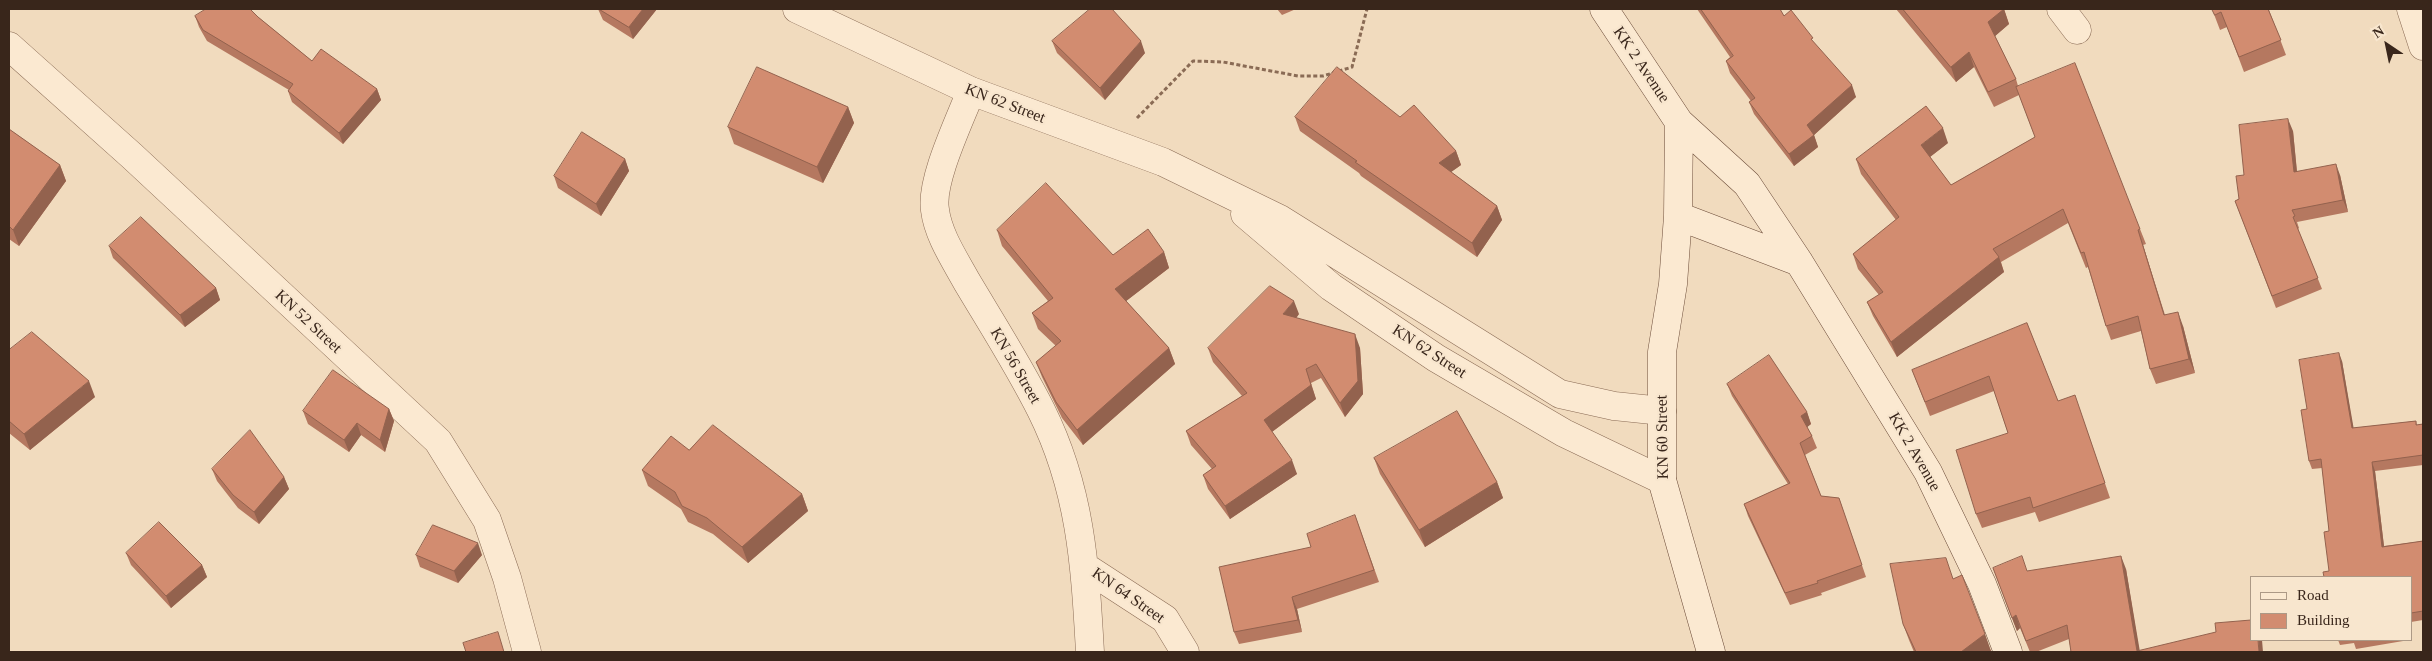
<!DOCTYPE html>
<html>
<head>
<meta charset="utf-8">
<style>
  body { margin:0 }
  #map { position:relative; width:2432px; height:661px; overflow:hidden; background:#f1dbbe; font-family:"Times New Roman",serif }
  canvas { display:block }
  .frame { position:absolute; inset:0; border:10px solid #39261b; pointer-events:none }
  .legend { position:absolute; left:2250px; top:576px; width:162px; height:65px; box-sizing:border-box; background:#f8e6ce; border:1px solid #ac9986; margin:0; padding:6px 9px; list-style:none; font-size:15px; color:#39261b }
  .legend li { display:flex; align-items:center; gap:10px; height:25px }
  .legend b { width:25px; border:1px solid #ac9986 }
  .north { position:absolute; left:2362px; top:20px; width:50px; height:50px; -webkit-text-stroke:4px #f8e6ce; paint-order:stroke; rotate:326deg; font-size:14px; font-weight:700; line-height:20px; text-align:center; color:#39261b }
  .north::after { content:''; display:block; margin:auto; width:18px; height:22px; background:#39261b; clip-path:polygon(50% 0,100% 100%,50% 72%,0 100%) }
</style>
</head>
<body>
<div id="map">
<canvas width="2432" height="661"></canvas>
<div class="frame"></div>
<ul class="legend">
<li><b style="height:6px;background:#fbe9d1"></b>Road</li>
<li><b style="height:14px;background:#d28c70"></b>Building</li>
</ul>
<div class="north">N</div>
</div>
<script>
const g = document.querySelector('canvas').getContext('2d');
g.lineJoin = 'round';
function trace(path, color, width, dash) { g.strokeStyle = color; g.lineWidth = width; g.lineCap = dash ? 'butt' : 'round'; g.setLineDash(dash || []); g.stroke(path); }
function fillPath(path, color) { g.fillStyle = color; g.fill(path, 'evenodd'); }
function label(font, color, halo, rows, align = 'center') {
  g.font = font + ' "Times New Roman",serif'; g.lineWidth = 4.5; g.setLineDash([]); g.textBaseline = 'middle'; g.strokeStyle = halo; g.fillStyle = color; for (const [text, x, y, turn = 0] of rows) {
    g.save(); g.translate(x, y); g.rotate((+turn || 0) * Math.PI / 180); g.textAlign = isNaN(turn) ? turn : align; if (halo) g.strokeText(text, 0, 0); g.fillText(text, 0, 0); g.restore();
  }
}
const path = new Path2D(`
  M1137,118L1193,61L1223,62L1298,76H1323L1352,67L1367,9`);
const minor = new Path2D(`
  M797,9L971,91L1163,162L1280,219L1560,394L1614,406L1662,411
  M2061,9L2077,30
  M2411,9L2423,46
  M9,46L132,156L438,441L487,520L507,578L527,652
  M971,91C960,120 930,181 935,210C938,235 955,260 967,282C992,324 1019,366 1041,410C1081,490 1085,565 1090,652
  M1245,214L1331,287L1436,358L1564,433L1662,480
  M1085,567L1165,619L1185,652`);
const secondary = new Path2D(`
  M1604,9L1679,122L1678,216L1673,284L1662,352V480L1711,652
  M1679,122L1747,184L1799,262L1928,472L1982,584L2008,652
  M1678,216L1799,262`);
const wall = new Path2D(`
  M598,9H657L633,39L603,20Z
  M1277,9H1296L1282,15Z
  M1697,9H1780L1784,16L1815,44L1856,97L1814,135L1818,147L1794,166L1754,114L1749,102L1751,101L1730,73L1726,61L1730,57Z
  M1896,9H2004L2009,24L1995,36L2016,79L2018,86L2140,229L2146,244L2143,245L2165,315L2183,326L2195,373L2156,384L2150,369L2141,331L2111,340L2106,326L2088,267L2086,268L2068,223L2001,262L2004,272L1897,357L1873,316L1867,302L1879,295L1858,269L1853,254L1896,220L1861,174L1856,159L1948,143L1930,157L1951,185L2035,137L2019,95L1994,107L1974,67L1956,82Z
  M2212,9H2273L2269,10L2286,55L2244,72L2227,27L2220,30Z
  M195,16L258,17L312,61L377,89L381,100L343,144L292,102L288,91L289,90L207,41L199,27Z
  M1052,41L1145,53L1105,100L1057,53Z
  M848,107L854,123L823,183L734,144L728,127Z
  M1295,117H1400L1456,151L1461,165L1451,172L1497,206L1502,220L1477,257L1361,176L1359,173L1300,131Z
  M9,129L60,165L66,181L19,246L9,239Z
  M2293,131L2297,171L2340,175L2348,212L2297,222L2299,228L2298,229L2322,289L2276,308L2235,201L2239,199L2244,175Z
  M625,159L629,171L601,216L558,188L554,176Z
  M997,230L1113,255L1164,252L1169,268L1126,301L1169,348L1175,364L1083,445L1062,418L1042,377L1036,362L1056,346L1038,329L1032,313L1048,301L1002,246Z
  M109,246L216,288L220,300L185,327L113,258Z
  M1299,314L1296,318L1360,348L1363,394L1345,417L1321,378L1311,383L1316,399L1272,432L1297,474L1230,519L1208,489L1203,475L1212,469L1191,445L1186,431L1242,396L1213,362L1208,348Z
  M2027,323L2058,401L2080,410L2110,498L2039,522L2035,512L1982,528L1976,514L2008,433L1994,391L1930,416L1912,370Z
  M9,350L95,397L30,450L9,433Z
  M2342,361L2353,428L2416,421L2417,425L2423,424V465L2375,471L2384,546L2423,541V620L2411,622V577L2329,571V531L2322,468L2312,469L2309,461L2307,409Z
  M1727,384L1807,412L1811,424L1807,427L1812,436L1817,448L1805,455L1821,496L1839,498L1866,577L1821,593L1822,595L1790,605L1748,516L1744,504L1788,484L1732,396Z
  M389,409L394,421L385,452L361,435L349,452L308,424L303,411Z
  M689,450L802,494L808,511L748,563L713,534L688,522L681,509L648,486L642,470Z
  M1374,458L1497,482L1503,498L1425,547L1380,474Z
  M212,469L284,477L289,489L259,524L238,508L217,481Z
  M1355,515L1379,582L1297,609L1302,632L1239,644L1234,632L1311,547Z
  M126,553L202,565L207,577L171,608L131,565Z
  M416,555H482L458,583L420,567Z
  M1993,568L2027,571L2126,569L2139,650L2071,652L2069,639L2036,652H2030L2020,628L2017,631Z
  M1953,579L1991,651L1989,652H1914L1909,640L1903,624Z
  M2338,640H2409L2356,649L2354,643L2340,645Z`);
const shadedWall = new Path2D(`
  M643,9H657L633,39L629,27Z
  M2004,9L2009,24L1994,37L1988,22Z
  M1141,41L1145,53L1105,100L1100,88Z
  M1969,52L1974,67L1956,82L1951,67Z
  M1852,85L1856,97L1814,135L1818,147L1794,166L1789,154L1807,125Z
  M377,89L381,100L343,144L339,133Z
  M848,107L854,123L823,183L817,167Z
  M2288,119L2293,131L2298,184L2294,172Z
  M1943,128L1948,143L1926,160L1921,145Z
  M1456,151L1461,165L1444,177L1439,163Z
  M625,159L629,171L601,216L596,204Z
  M2336,164L2340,175L2348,212L2343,200Z
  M60,165L66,181L19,246L13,230Z
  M1497,206L1502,220L1477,257L1472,243Z
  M2138,230L2143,245L2169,330L2164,315Z
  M1164,252L1169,268L1121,305L1115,289Z
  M1999,257L2004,272L1897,357L1891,342Z
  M216,288L220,300L185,327L180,315Z
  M1294,301L1299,314L1289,328L1283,314Z
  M2178,312L2183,326L2195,373L2189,359Z
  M1355,334L1360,348L1363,394L1345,417L1340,403Z
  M1169,348L1175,364L1083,445L1077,430Z
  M2339,353L2342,361L2355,436L2352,428Z
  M1306,369L1316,399L1269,434L1264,420Z
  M89,381L95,397L30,450L24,434Z
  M389,409L394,421L385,452L380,440Z
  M1807,412L1811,424L1806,428L1801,416Z
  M357,423L361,435L349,452L344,440Z
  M1292,460L1297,474L1230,519L1225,506Z
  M2372,462L2375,471L2385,555L2382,547Z
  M284,477L289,489L259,524L254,512Z
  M1497,482L1503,498L1425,547L1419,530Z
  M802,494L808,511L748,563L742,547Z
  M478,543L482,555L458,583L454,571Z
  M2121,556L2126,569L2140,652H2137Z
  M202,565L207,577L171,608L166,596Z
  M1292,597L1297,609L1302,632L1298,620Z
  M2016,615L2020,628L2017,631L2012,618Z
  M1985,634L1991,651L1989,652H1961Z
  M2258,640H2262L2263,652H2259Z`);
const building = new Path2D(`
  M206,9H250L258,17L312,61L321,49L377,89L339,133L288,91L293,84L203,30L195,16Z
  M599,9H643L629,27Z
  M1090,9H1112L1141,41L1100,88L1052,41Z
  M1701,9H1780L1784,16L1791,10L1813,38L1811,39L1852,85L1807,125L1814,135L1789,154L1749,102L1755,98L1726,61L1733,56Z
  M1903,9H2004L1988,22L2016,79L1988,92L1969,52L1951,67Z
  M2212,9H2268L2281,40L2239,57L2221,12L2215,15Z
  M2075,63L2140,229L2138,230L2164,315L2178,312L2189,359L2150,369L2138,316L2106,326L2084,252L2081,253L2063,209L1993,249L1999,257L1891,342L1867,302L1883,292L1853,254L1899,217L1856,159L1926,106L1943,128L1921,145L1951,185L2035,137L2016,87Z
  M757,67L848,107L817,167L728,127Z
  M1337,67L1400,117L1414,105L1456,151L1439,163L1497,206L1472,243L1355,162L1357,161L1295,117Z
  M2288,119L2294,172L2336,164L2343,200L2292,210L2295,216L2293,217L2318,278L2272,296L2235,201L2239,199L2236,176L2244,175L2239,125Z
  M9,129L60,165L13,230L9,226Z
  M582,132L625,159L596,204L554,176Z
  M1046,183L1113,255L1148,229L1164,252L1115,289L1169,348L1077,430L1056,402L1036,362L1061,341L1032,313L1053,298L997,230Z
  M141,217L216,288L180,315L109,246Z
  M1270,286L1294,301L1283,314L1355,334L1358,381L1340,403L1316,364L1306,369L1311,385L1264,420L1292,460L1225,506L1203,475L1216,466L1186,431L1247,393L1208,348Z
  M2027,323L2058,401L2075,395L2105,483L2033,508L2030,497L1976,514L1956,450L2008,433L1989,376L1925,402L1912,370Z
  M32,332L89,381L24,434L9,421V350Z
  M2339,353L2352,428L2416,421V425L2423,424V455L2372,462L2382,547L2423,541V611L2411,613V577H2324L2323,572L2329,571L2324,532L2329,531L2321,459L2309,461L2301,410L2307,409L2299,360Z
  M1769,355L1807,412L1801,416L1812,436L1800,443L1821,496L1839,498L1862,565L1817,581L1818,583L1785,593L1744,504L1790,483L1727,384Z
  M333,370L389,409L380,440L357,423L344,440L303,411Z
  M1457,411L1497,482L1419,530L1374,458Z
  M713,425L802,494L742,547L707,518L682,506L675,492L642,470L671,436L689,450Z
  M250,430L284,477L254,512L233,495L212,469Z
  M1355,515L1374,570L1292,597L1298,620L1234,632L1219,567L1311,547L1307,534Z
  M159,522L202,565L166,596L126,553Z
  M433,525L478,543L454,571L416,555Z
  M2022,556L2027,571L2121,556L2137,651L2216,632L2215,623L2251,620V640H2258L2259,652H2071L2067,625L2026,641L2016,615L2012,618L1993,568Z
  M1946,558L1953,579L1962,575L1985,634L1961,652H1916L1903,624L1890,564Z
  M498,632L504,652H466L463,643Z`);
const streetNames = [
  ["KK 2 Avenue",1641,65,56],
  ["KN 62 Street",1005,104,21],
  ["KN 52 Street",308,322,43],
  ["KN 62 Street",1429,352,33],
  ["KN 56 Street",1015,366,60],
  ["KN 60 Street",1663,437,-91],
  ["KK 2 Avenue",1914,452,60],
  ["KN 64 Street",1128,596,35]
];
trace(minor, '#8a6b55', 29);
trace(secondary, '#6c4c39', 29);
trace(path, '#8a6b55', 3, [4, 2.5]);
trace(minor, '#fbe9d1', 28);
trace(secondary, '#fbe9d1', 28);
fillPath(wall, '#b57860');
fillPath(shadedWall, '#93624e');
fillPath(building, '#d28c70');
trace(building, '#93624e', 1);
label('16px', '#39261b', '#f8e6ce', streetNames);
</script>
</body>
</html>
